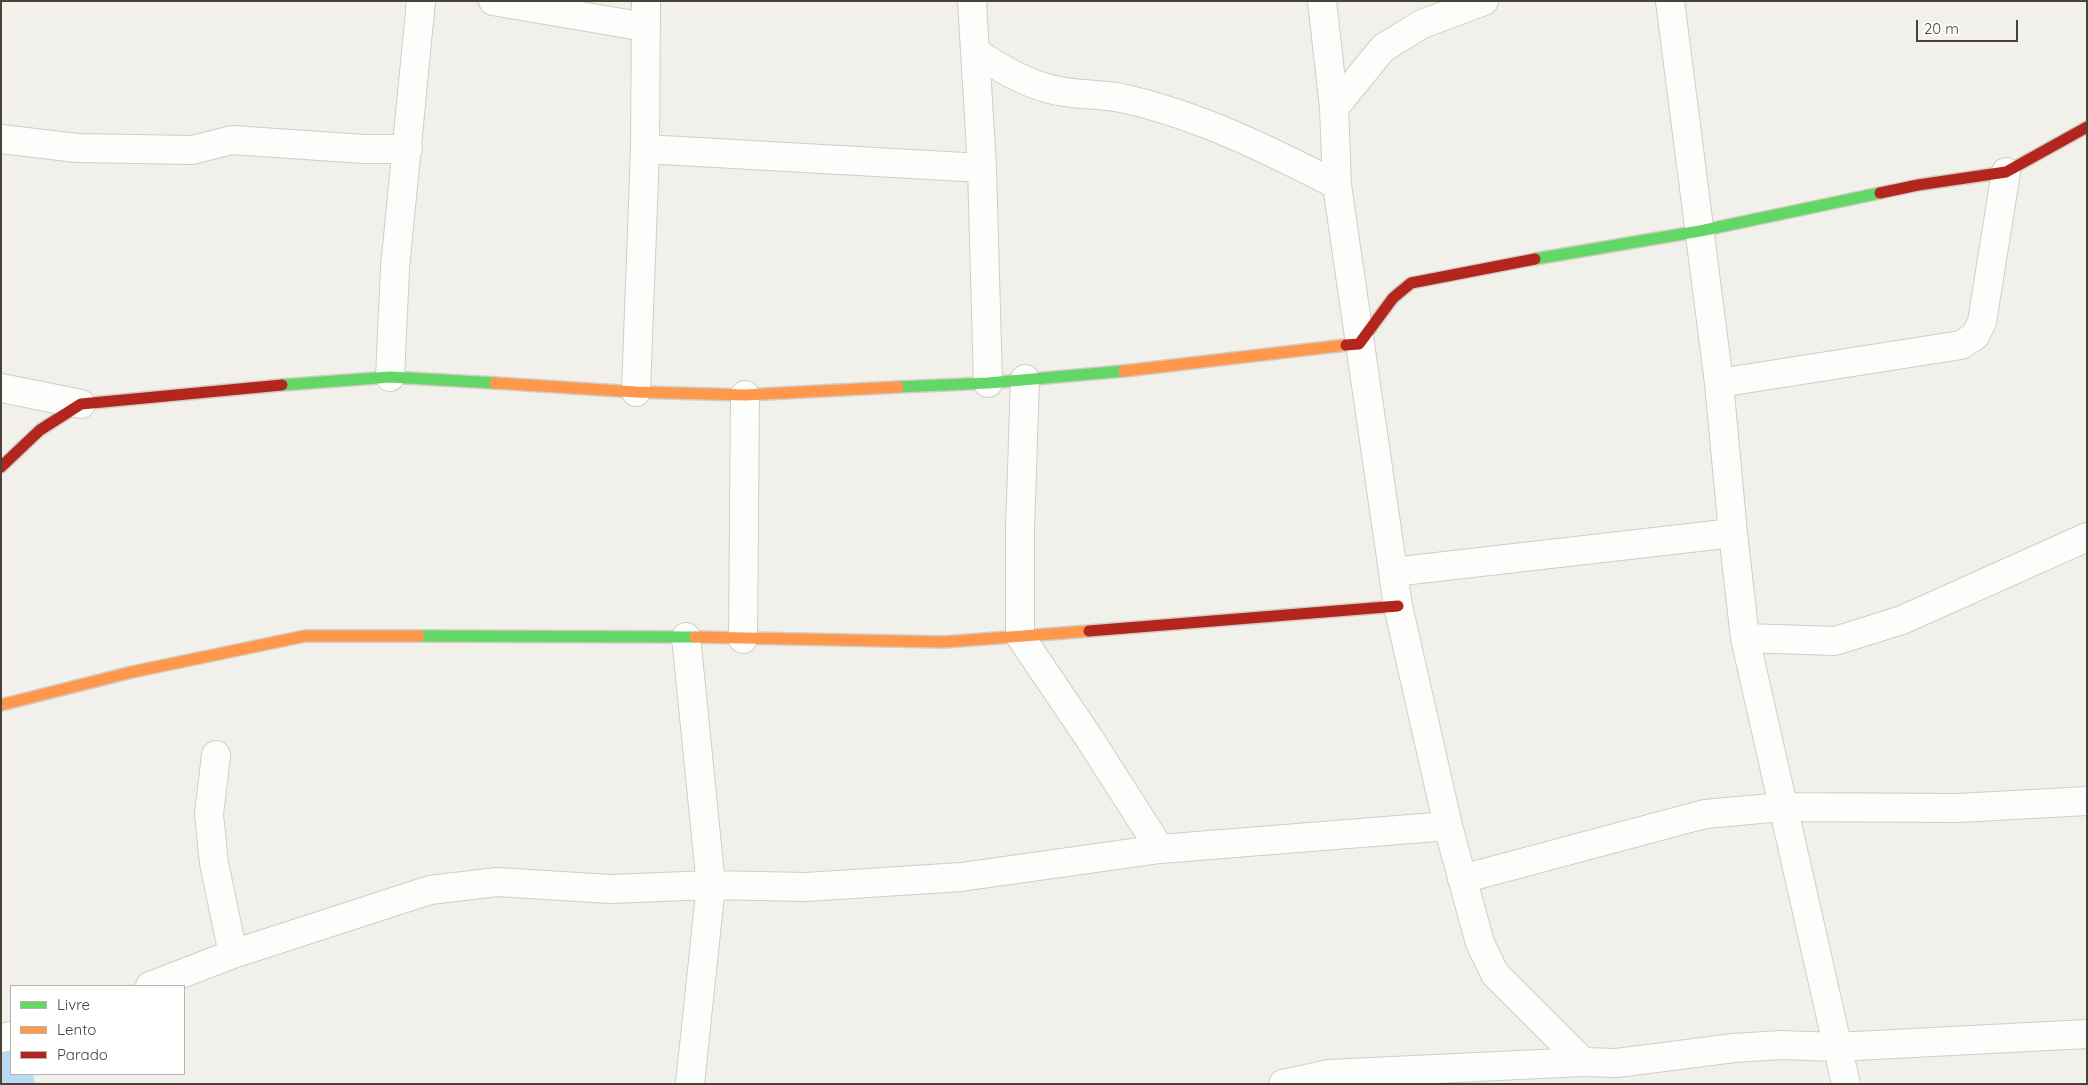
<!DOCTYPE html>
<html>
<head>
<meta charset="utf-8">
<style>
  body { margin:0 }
  #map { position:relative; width:2088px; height:1085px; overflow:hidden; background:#f2f0eb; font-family:Quicksand,sans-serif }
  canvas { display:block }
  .frame { position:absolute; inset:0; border:2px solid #494236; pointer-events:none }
  .legend { position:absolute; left:10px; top:985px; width:175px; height:90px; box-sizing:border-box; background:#fff; border:1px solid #b6b3af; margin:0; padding:6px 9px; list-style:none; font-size:15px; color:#494236 }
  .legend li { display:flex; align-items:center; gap:10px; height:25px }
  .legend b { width:25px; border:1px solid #b6b3af }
  .scale { position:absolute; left:1916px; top:20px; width:102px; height:22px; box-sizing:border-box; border:2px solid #494236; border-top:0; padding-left:6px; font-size:15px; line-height:18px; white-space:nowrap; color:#494236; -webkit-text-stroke:4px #fff; paint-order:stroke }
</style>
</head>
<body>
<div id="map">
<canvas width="2088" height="1085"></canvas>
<div class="frame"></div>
<ul class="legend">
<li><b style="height:6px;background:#63d668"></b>Livre</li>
<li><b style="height:6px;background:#ff974d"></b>Lento</li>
<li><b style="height:6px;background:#b3261e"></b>Parado</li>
</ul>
<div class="scale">20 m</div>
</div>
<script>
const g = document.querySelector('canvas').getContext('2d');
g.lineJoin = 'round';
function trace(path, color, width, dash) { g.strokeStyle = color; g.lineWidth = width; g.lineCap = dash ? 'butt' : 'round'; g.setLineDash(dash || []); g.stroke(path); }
const river = new Path2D(`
  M1,1078L4,1084`);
const street = new Path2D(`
  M493,1L645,27
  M972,1L982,168L988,383
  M1322,1L1334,108L1337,185L1398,606L1448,826L1480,943L1495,974L1583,1062
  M1670,1L1719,383L1733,533L1745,638L1846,1084
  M975,52C999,67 1022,82 1050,89C1074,96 1101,93 1126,99C1200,116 1269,150 1337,185
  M1334,108L1383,48L1422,24L1484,1
  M1,139L77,148L192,150L232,140L364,149H408
  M645,149L982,168
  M390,377L395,268L421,1
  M1025,379L1020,530V636L1089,738L1160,849
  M1719,383L1961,345L1975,336L1982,322L2006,172
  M1,388L81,404
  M636,392L645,149L646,1
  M1393,572L1733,533
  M686,637L711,885L690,1084
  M1745,638L1835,641L1902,620L2087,537
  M743,639L745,395
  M216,755L209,814L214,863L233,954
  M1462,879L1705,814L1782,807L1958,808L2087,801
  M150,986L233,954L430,890L497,882L610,889L711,885L806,887L961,877L1160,849L1448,826
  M1,1038L11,1036
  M1283,1084L1329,1074L1583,1062L1617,1063L1734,1048L1781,1045L1836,1047L2087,1034`);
const fast = new Path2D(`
  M1535,259L1700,231L1880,193
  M282,385L390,377L495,383
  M898,387L988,383L1124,371
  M419,636L695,637`);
const slow = new Path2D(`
  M1124,371L1346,345
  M495,383L636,392L745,395L898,387
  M695,637L944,642L1089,631
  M1,705L132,672L305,636H419`);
const jam = new Path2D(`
  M1880,193L1918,185L2006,172L2087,127
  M1346,345L1359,344L1393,298L1411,283L1535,259
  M1,467L40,430L81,404L282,385
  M1089,631L1398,606`);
trace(river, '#b9daf2', 61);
trace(street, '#d0cec8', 30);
trace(fast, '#d2cdc2', 14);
trace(slow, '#d2cdc2', 14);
trace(jam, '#d2cdc2', 14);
trace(street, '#fdfdfc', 28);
trace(fast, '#63d668', 11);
trace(slow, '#ff974d', 11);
trace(jam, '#b3261e', 11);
</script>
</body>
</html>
